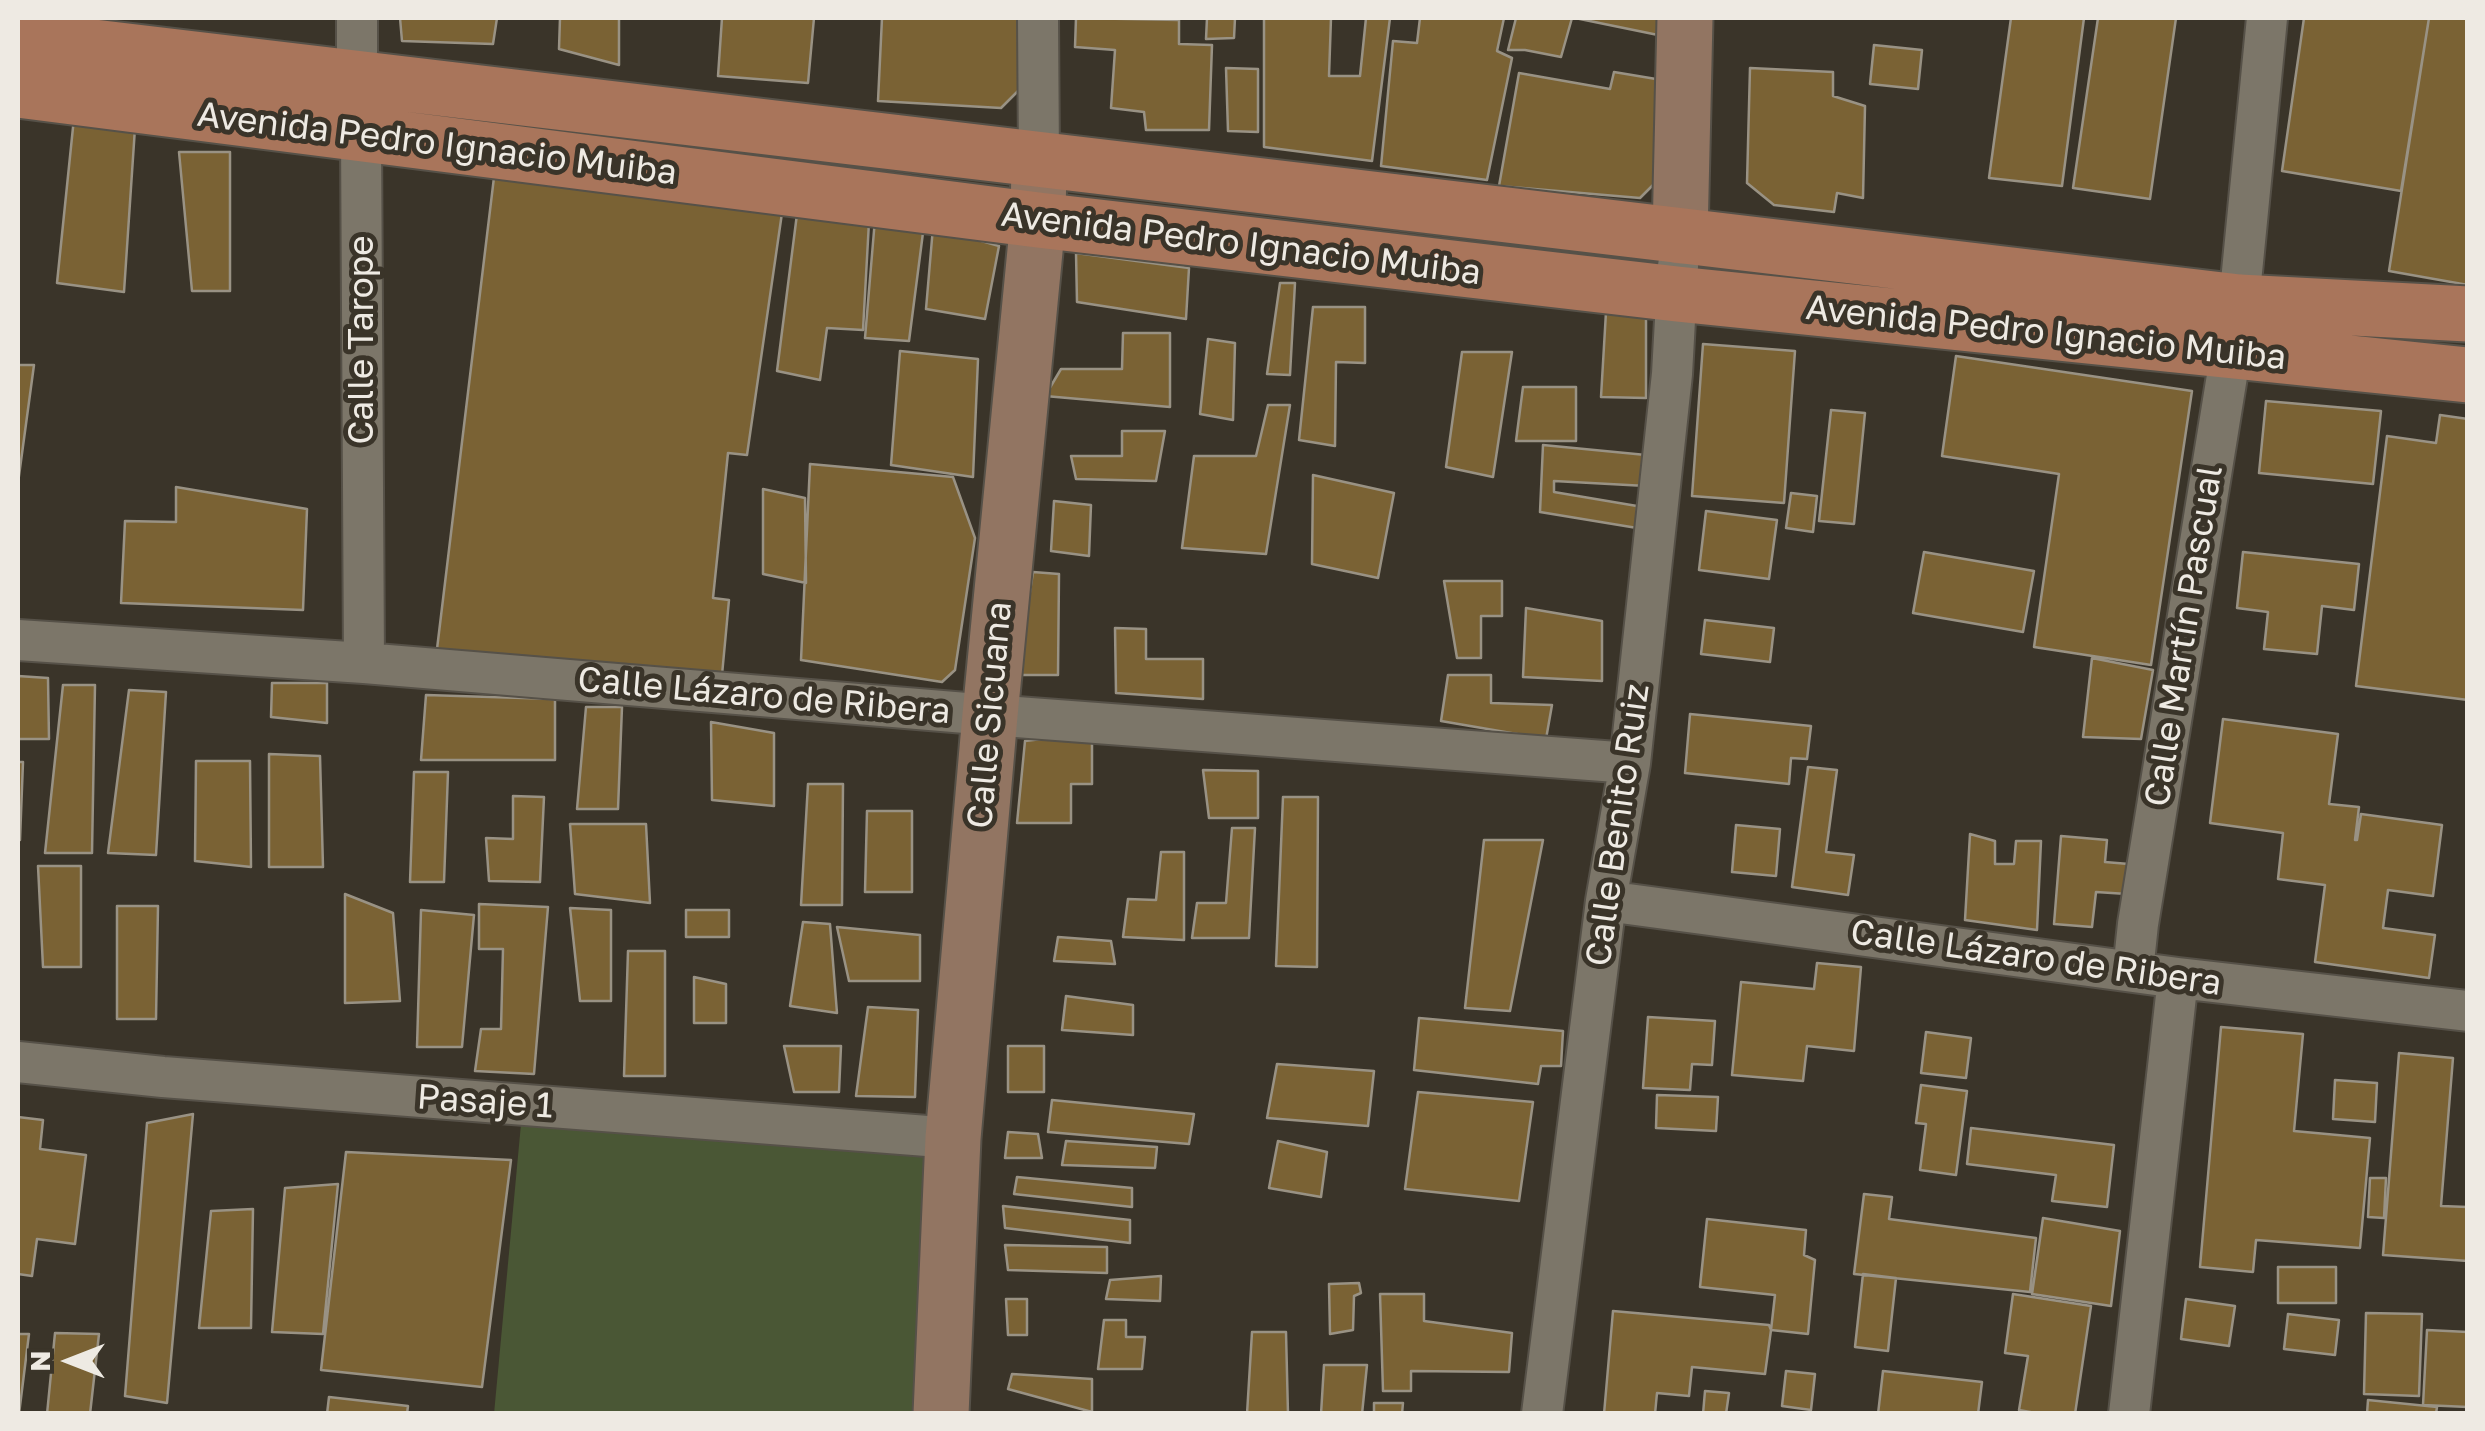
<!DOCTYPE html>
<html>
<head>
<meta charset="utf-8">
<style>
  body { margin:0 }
  #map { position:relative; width:2485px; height:1431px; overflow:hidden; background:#3a3429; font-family:"Golos Text",sans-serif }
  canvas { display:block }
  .frame { position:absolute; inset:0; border:20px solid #eeeae3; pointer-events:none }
  .north { position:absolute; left:20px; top:1311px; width:100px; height:100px; -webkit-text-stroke:8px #3a3429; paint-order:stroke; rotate:270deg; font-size:28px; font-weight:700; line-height:40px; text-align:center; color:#eeeae3 }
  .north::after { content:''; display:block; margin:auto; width:35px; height:45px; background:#eeeae3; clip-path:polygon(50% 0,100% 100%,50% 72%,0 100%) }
</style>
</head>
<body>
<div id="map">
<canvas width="2485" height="1431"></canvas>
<div class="frame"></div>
<div class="north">N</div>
</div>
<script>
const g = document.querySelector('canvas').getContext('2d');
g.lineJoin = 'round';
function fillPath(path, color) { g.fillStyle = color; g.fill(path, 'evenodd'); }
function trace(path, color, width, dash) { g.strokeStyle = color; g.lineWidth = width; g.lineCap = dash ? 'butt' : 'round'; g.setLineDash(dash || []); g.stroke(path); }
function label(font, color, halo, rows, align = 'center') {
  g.font = font + ' "Golos Text",sans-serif'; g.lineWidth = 10; g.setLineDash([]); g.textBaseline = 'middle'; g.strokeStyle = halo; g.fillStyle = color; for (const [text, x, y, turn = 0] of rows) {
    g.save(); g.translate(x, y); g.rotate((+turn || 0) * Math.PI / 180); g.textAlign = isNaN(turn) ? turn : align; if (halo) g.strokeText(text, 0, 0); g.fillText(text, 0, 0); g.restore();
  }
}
const green = new Path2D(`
  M521,1124L926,1156L914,1413L494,1414Z`);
const building = new Path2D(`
  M400,18H497L493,44L402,41Z
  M560,18H619V65L559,49Z
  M722,18H814L808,83L718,76Z
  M882,18H1021L1025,84L1001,108L878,101Z
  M1076,18L1179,20V44L1212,45L1209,130H1146L1144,112L1111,108L1115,50L1075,47Z
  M1207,18H1235L1234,38L1206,39Z
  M1264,18H1331L1329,76H1360L1366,18H1390L1372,161L1264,147Z
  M1420,18H1504L1497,51L1512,58L1487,180L1381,166L1393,41L1417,43Z
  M1516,18H1572L1561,57L1525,50H1508Z
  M1575,18H1659L1658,35Z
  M2011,18H2084L2062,186L1989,178Z
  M2098,18H2176L2150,199L2073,188Z
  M2304,18H2429L2401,191L2282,171Z
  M2429,18H2468V285L2389,271Z
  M1874,45L1922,50L1918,89L1870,84Z
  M1226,68L1258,69V132L1228,131Z
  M1750,68L1833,72V96L1865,106L1863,198L1837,193L1834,212L1774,205L1747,183Z
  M1614,72L1662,80L1658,180L1640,198L1499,186L1519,73L1610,89Z
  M75,108L136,113L124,292L57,283Z
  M179,152H230V291H192Z
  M495,169L783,206L747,455L728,453L713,598L729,600L722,675L437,649Z
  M797,214L869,222L863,330L827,328L820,380L777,371Z
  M875,219L924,225L909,341L865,338Z
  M933,227L999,246L985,319L926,309Z
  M1076,253L1189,268L1186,319L1077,302Z
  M1280,283H1295L1290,375L1267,374Z
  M1313,307H1365V363L1336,362L1335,446L1299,440Z
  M1606,312L1646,314V398L1601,397Z
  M1123,333H1170V407L1045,396L1061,369H1122Z
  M1208,339L1235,343L1233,420L1200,414Z
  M1703,344L1795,351L1784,503L1692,496Z
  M900,351L978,359L973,477L891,465Z
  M1462,352H1512L1493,477L1446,467Z
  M1956,356L2192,391L2151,665L2034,647L2059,474L1942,456Z
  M18,365H34L18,483Z
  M1523,387H1576V441H1516Z
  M2266,401L2381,411L2373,484L2259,473Z
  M1268,405H1290L1266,554L1182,548L1194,456H1256Z
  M1831,410L1865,413L1854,524L1819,521Z
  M2440,415L2468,419V700L2356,686L2387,436L2436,443Z
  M1122,431H1165L1156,481L1076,479L1071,456H1122Z
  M1543,445L1646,455V486L1554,481V492L1637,506V528L1540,512Z
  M810,464L953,477L975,538L955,670L942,682L801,660Z
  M1313,475L1394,493L1378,578L1312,564Z
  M176,487L307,509L303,610L121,603L125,521L176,522Z
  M763,489L805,498L806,583L763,574Z
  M1791,493L1817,496L1813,532L1786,528Z
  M1054,501L1091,505L1089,556L1051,551Z
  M1706,511L1777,520L1769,579L1699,570Z
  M1924,552L2034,571L2023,632L1913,613Z
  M2243,552L2359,564L2354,610L2322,606L2317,654L2264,649L2268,612L2237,608Z
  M1033,572L1059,574L1058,675H1017Z
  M1444,581H1502V616H1481V658H1457Z
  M1526,608L1602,621V681L1523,677Z
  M1705,620L1774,628L1770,662L1701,654Z
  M1115,628L1146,629V659H1203V699L1116,693Z
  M2092,658L2153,670L2141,739L2083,737Z
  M1448,675H1491V703L1552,705L1546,739L1441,721Z
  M18,676L48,678L49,739H18Z
  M272,683H327V723L271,717Z
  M63,685H95L92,853H45Z
  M129,690L166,692L156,855L108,853Z
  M426,695L555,699V760H421Z
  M586,707H622L618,809H577Z
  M1690,714L1811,726L1807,759L1791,758L1789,784L1685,773Z
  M2223,719L2338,734L2329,804L2359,807L2355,840H2357L2361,814L2442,825L2433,896L2388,890L2383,928L2435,935L2429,978L2315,962L2325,885L2278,879L2283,833L2210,823Z
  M711,722L774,733V806L712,800Z
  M1092,733V784H1071V823H1017L1025,741Z
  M269,754L320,756L323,867H269Z
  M196,761H250L251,867L195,861Z
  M18,762H23L20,840L18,839Z
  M1808,767L1837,770L1826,852L1854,855L1848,895L1792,887Z
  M1203,770L1258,771V818H1209Z
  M414,772H448L444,882H410Z
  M808,784H843L842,905H801Z
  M513,796L544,797L540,882L489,881L486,838L513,839Z
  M1283,797H1318L1317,967L1276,966Z
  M867,811H912V892H865Z
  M570,824H646L650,903L575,894Z
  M1736,825L1780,829L1776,876L1732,872Z
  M1232,828H1255L1249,938H1192L1197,903H1226Z
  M1970,834L1995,841V864H2014L2016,841H2041L2037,930L1965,920Z
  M2061,836L2107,840L2105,862L2129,864L2127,894L2096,892L2092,927L2054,924Z
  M1484,840H1543L1510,1011L1465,1008Z
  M1161,852H1184V940L1123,937L1128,899L1156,900Z
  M38,866H81V967H43Z
  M345,894L393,913L400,1001L345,1003Z
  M479,904L548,907L534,1074L475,1071L481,1029H501L503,949H479Z
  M117,906H158L156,1019H117Z
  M570,908L611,910V1001H580Z
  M421,910L474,915L462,1047H417Z
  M686,910H729V937H686Z
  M803,922L830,924L837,1013L790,1006Z
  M837,927L920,935V981H849Z
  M1058,937L1111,941L1115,964L1054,961Z
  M628,951H665V1076H624Z
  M1817,963L1861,967L1854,1051L1807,1046L1803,1081L1732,1075L1741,982L1814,989Z
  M694,977L726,984V1023H694Z
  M1066,996L1133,1005V1035L1062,1030Z
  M868,1007L918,1010L915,1097L856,1096Z
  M1648,1017L1715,1021L1712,1065L1692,1064L1690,1090L1643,1088Z
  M1419,1018L1563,1031L1561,1066H1541L1538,1084L1414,1070Z
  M2221,1027L2303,1034L2294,1131L2370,1138L2360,1248L2256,1240L2253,1272L2200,1267Z
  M1926,1032L1971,1038L1966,1078L1921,1073Z
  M784,1046H841L839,1092H794Z
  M1008,1046H1044V1092H1008Z
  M2399,1053L2453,1058L2441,1206L2468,1207V1261L2383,1255Z
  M1277,1064L1374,1071L1368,1126L1267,1118Z
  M2335,1080L2377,1083L2375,1122L2333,1119Z
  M1921,1085L1967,1091L1956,1175L1920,1170L1926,1124L1916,1123Z
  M1418,1092L1533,1102L1519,1201L1405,1189Z
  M1657,1095L1718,1097L1716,1131L1656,1128Z
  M1052,1100L1194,1114L1189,1144L1048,1132Z
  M193,1114L167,1403L125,1396L147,1123Z
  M18,1117L43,1120L40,1149L86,1155L75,1244L37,1239L32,1276L18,1274Z
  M1971,1128L2114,1145L2107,1207L2052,1201L2056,1175L1967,1164Z
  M1008,1132L1038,1134L1042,1158H1005Z
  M1066,1141L1157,1147L1155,1168L1062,1165Z
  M1278,1141L1327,1152L1321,1197L1269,1188Z
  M346,1152L511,1160L482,1387L321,1370Z
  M1017,1177L1132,1188V1207L1014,1194Z
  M2370,1178H2386L2384,1218L2368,1217Z
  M338,1184L323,1334L272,1332L285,1188Z
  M1864,1194L1892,1197L1889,1219L2036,1238L2030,1292L1854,1274Z
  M1003,1206L1130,1220V1243L1005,1228Z
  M253,1209L251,1328H199L211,1211Z
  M2043,1218L2120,1231L2111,1306L2032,1294Z
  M1707,1219L1806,1230L1804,1255L1815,1260L1808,1334L1771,1330L1775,1295L1700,1287Z
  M1005,1245L1107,1247V1273L1008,1270Z
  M2278,1267H2336V1303H2278Z
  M1863,1274L1896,1278L1888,1351L1855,1347Z
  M1161,1276L1160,1301L1106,1299L1110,1280Z
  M1359,1283L1361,1293L1354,1296L1353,1330L1330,1334L1329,1284Z
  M1380,1294H1424V1321L1512,1333L1509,1372L1411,1371V1391H1383Z
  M2013,1294L2091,1306L2075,1414H2041L2019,1410L2028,1356L2005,1353Z
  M1006,1299H1027V1335H1008Z
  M2186,1299L2235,1306L2229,1346L2181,1339Z
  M1613,1311L1769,1325L1771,1330L1765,1374L1692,1367L1689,1396L1657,1393L1655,1414H1604Z
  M2366,1313L2422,1314L2419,1396L2364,1394Z
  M2288,1314L2339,1320L2335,1355L2284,1349Z
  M1104,1320H1126V1337H1145L1142,1369H1098Z
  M2427,1330L2468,1332V1407L2423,1405Z
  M1252,1332H1286L1288,1414H1247Z
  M55,1333L99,1334L90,1414H47Z
  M18,1334H29L19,1414H18Z
  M1324,1365H1367L1362,1414H1321Z
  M1786,1371L1815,1374L1811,1410L1782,1406Z
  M1883,1371L1982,1382L1978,1414H1878Z
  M1012,1374L1092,1379V1412L1008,1389Z
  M1705,1391L1729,1393L1726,1414H1703Z
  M329,1397L408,1406L407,1414H327Z
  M2368,1400L2437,1407L2436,1414H2367Z
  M1374,1403H1403L1402,1414H1374Z`);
const street = new Path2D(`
  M357,18V77L361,134L364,663
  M1038,18L1039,161
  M18,640L364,663L990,715L1630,763
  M1606,901L2178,978L2468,1011
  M2133,971L2138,924L2239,302L2267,18
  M18,1062L163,1077L953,1138
  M1542,1414L1606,901L1630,763L1672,374L1678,266
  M2129,1414L2178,978`);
const secondary = new Path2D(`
  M1680,236L1685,18
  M941,1414L953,1138L990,715L1038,220L1039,161`);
const primary = new Path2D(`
  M18,38L2239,302L2468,314
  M18,90L1038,220L1677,294L2468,375`);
const streetNames = [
  ["Avenida Pedro Ignacio Muiba",437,144,7],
  ["Avenida Pedro Ignacio Muiba",1241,244,7],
  ["Avenida Pedro Ignacio Muiba",2046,333,6],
  ["Calle Tarope",362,340,-90],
  ["Calle Martín Pascual",2184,636,-81],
  ["Calle Lázaro de Ribera",764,696,5],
  ["Calle Sicuana",990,715,-85],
  ["Calle Benito Ruiz",1618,825,-82],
  ["Calle Lázaro de Ribera",2036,958,8],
  ["Pasaje 1",485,1102,4]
];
fillPath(green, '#4a5735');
fillPath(building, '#7a6234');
trace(building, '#999284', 2.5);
trace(street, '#565148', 44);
trace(secondary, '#565148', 59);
trace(primary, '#565148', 59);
trace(street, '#7c7669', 40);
trace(secondary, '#927562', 55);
trace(primary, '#a9755b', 55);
label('35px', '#eeeae3', '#3a3429', streetNames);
</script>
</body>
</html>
